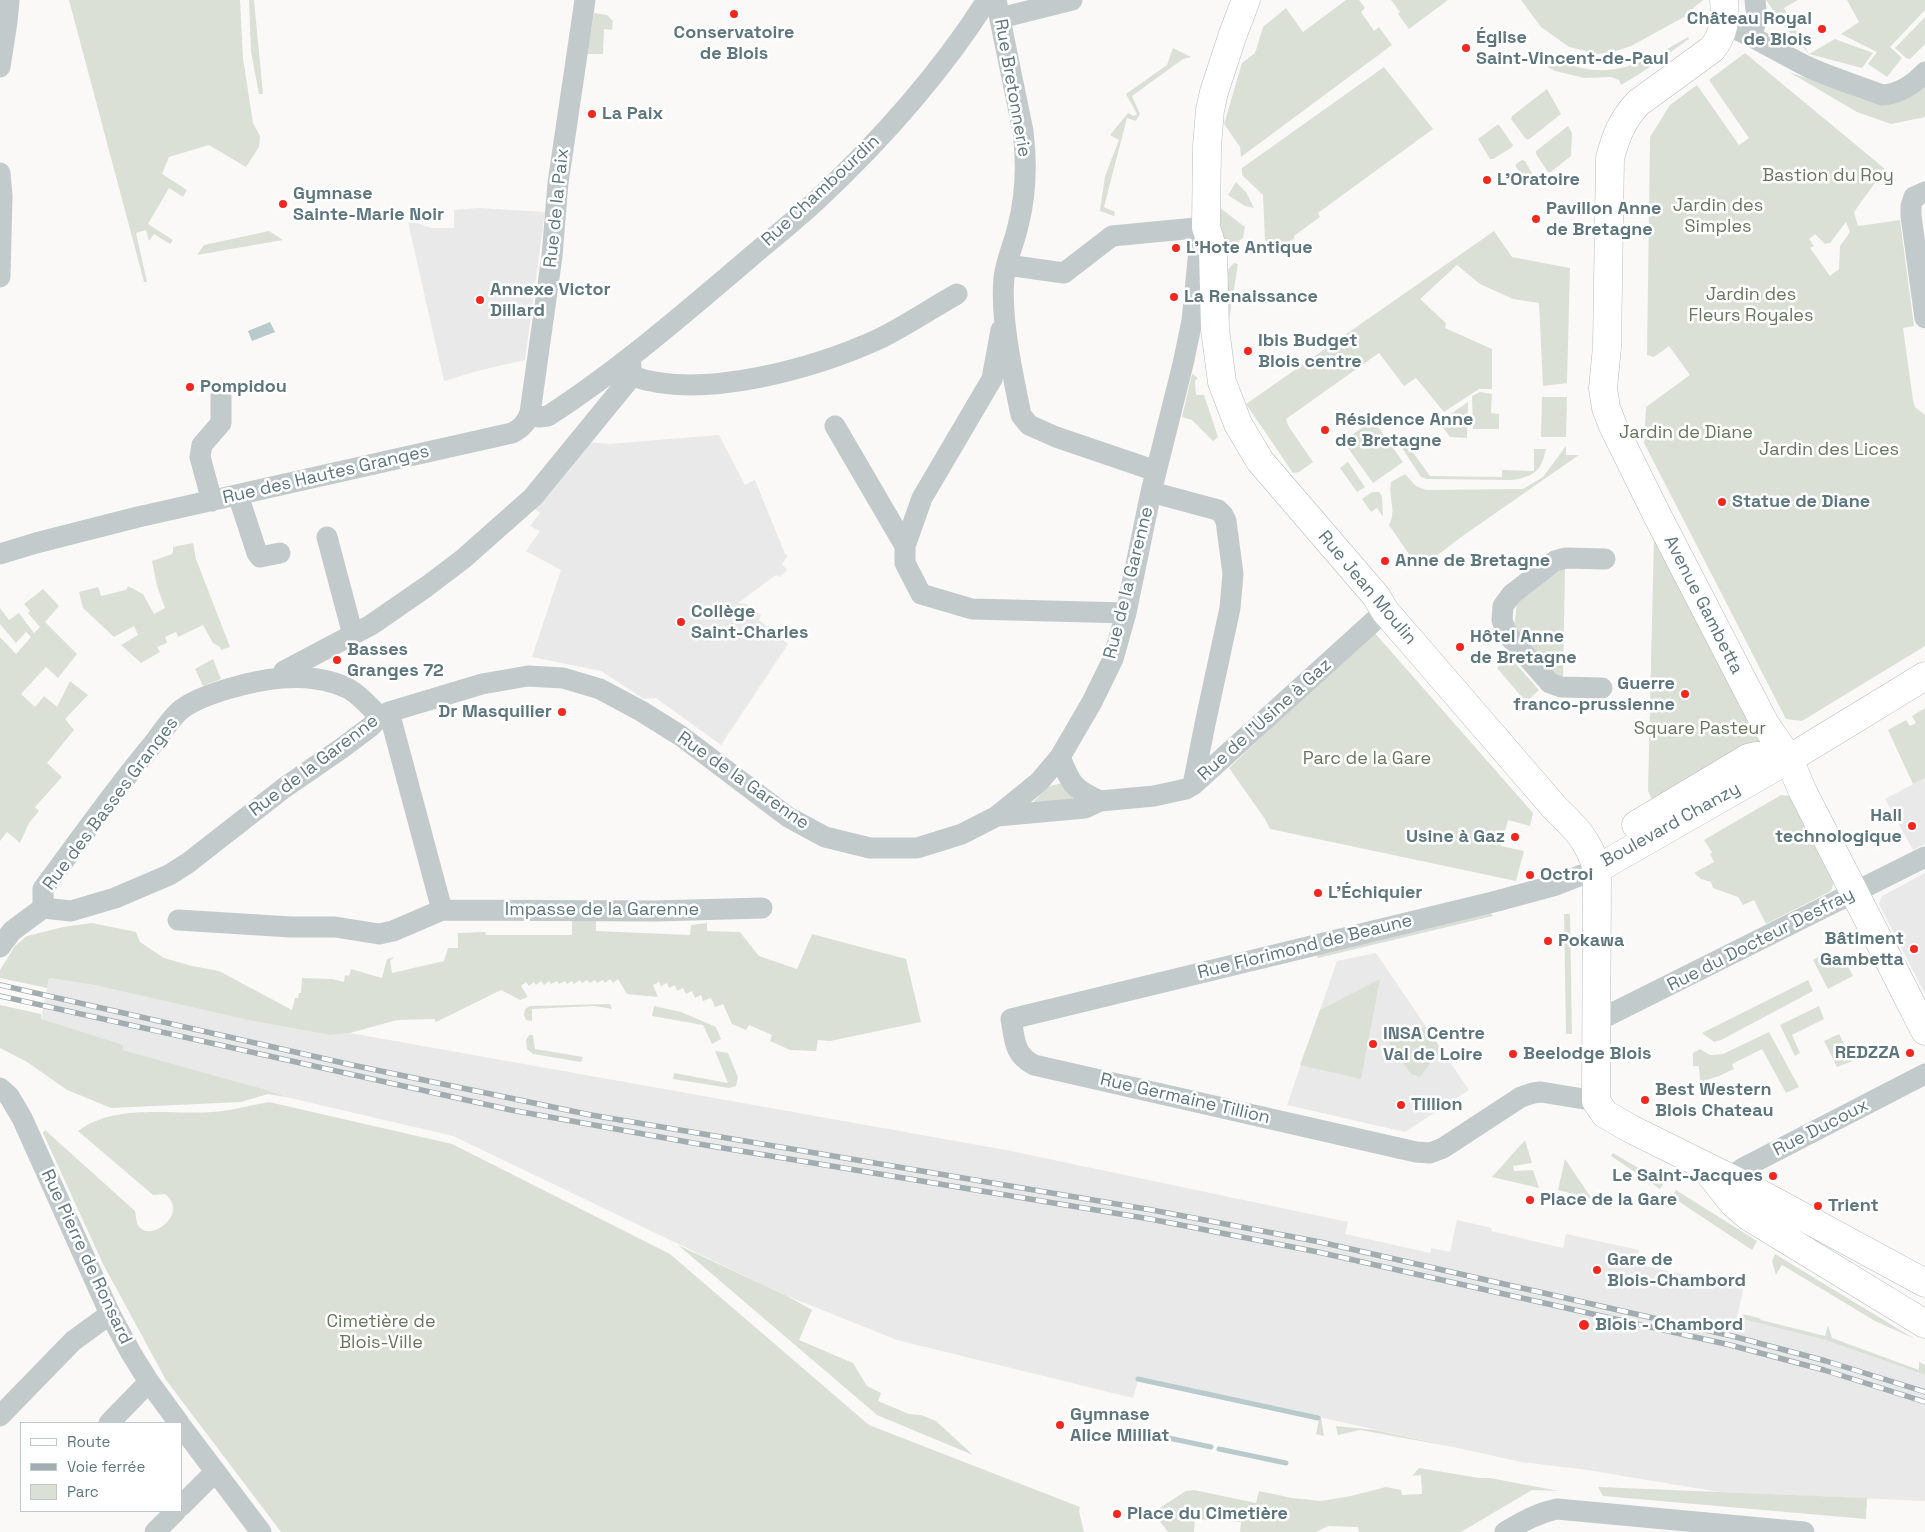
<!DOCTYPE html>
<html>
<head>
<meta charset="utf-8">
<style>
  body { margin:0 }
  #map { position:relative; width:1925px; height:1532px; overflow:hidden; background:#faf9f7; font-family:"Space Grotesk",sans-serif }
  canvas { display:block }
  .legend { position:absolute; left:20px; top:1422px; width:162px; height:90px; box-sizing:border-box; background:#fff; border:1px solid #bfc9cc; margin:0; padding:6px 9px; list-style:none; font-size:15px; color:#5e777f }
  .legend li { display:flex; align-items:center; gap:10px; height:25px }
  .legend b { width:25px; border:1px solid #bfc9cc }
</style>
</head>
<body>
<div id="map">
<canvas width="1925" height="1532"></canvas>
<ul class="legend">
<li><b style="height:6px;background:#fff"></b>Route</li>
<li><b style="height:6px;background:#a1adb1"></b>Voie ferrée</li>
<li><b style="height:14px;background:#dbe0d6"></b>Parc</li>
</ul>
</div>
<script>
const g = document.querySelector('canvas').getContext('2d');
g.lineJoin = 'round';
function fillPath(path, color) { g.fillStyle = color; g.fill(path, 'evenodd'); }
function trace(path, color, width, dash) { g.strokeStyle = color; g.lineWidth = width; g.lineCap = dash ? 'butt' : 'round'; g.setLineDash(dash || []); g.stroke(path); }
function label(font, color, halo, rows, align = 'center') {
  g.font = font + ' "Space Grotesk",sans-serif'; g.lineWidth = 5; g.setLineDash([]); g.textBaseline = 'middle'; g.strokeStyle = halo; g.fillStyle = color; for (const [text, x, y, turn = 0] of rows) {
    g.save(); g.translate(x, y); g.rotate((+turn || 0) * Math.PI / 180); g.textAlign = isNaN(turn) ? turn : align; if (halo) g.strokeText(text, 0, 0); g.fillText(text, 0, 0); g.restore();
  }
}
const built = new Path2D(`
  M478,208L545,212L525,360L481,370L444,381L408,222L416,220L417,223L431,228H454V210Z
  M719,435L745,485L755,480L785,554L788,555L782,564L787,570L780,577L776,575L738,603L746,604L761,615L759,620L788,644L721,745L656,698L644,699L601,671L532,657L561,570L526,551L540,531L530,526L540,513L533,508L588,442L609,444Z
  M1925,778V844L1913,850L1885,799Z
  M1925,873V994L1879,904L1882,896Z
  M1376,953L1469,1090L1405,1132L1287,1105L1337,961Z
  M49,978L94,985L248,1020L330,1035L350,1033L1006,1150L1348,1222L1345,1234L1430,1253L1431,1248L1450,1252L1457,1220L1492,1228L1491,1231L1563,1248L1566,1234L1639,1250L1636,1264L1709,1280L1710,1277L1744,1285L1737,1318L1825,1340L1925,1375V1501L1719,1492L1588,1470L1521,1462L1139,1377L1133,1398L897,1340L787,1296L453,1136L286,1097L267,1090L123,1050L41,1019Z`);
const green = new Path2D(`
  M69,0H240L243,58L253,123L260,136L259,147L246,167L209,145L169,157L162,174L187,190L183,197L169,188L148,224L173,240L170,244L154,234L149,241L146,230L136,233L147,282H144Z
  M249,0H254L263,94H259L251,52Z
  M1346,0H1359L1365,8L1361,12L1374,31L1379,27L1392,45L1241,157L1240,147L1224,124L1242,63L1255,53L1263,27L1286,8L1303,32Z
  M1391,0H1448L1409,29L1398,14L1400,12Z
  M1521,0H1703L1692,9L1684,17L1631,46L1613,52L1598,54L1569,47L1541,27Z
  M1766,0H1798L1784,8L1809,54L1835,39L1873,53L1862,68L1809,54L1784,26Z
  M1847,0H1925V10L1890,47L1902,58L1887,77L1868,64L1877,52L1841,34L1859,22Z
  M594,13L607,15L613,21L612,30L604,29L603,54H587Z
  M1925,17V44L1910,59L1906,58L1895,48Z
  M1688,37L1689,39L1641,73L1621,85L1619,80L1611,77L1584,78L1555,71L1546,66L1538,52L1544,53C1602,85 1635,68 1688,37Z
  M1173,48L1191,57L1183,59L1132,96L1140,114L1136,121L1127,118L1104,207L1115,212L1114,216L1100,211L1105,176L1119,140L1110,135L1128,113L1134,116L1137,114L1126,94L1167,65Z
  M1745,53L1885,169L1854,212L1858,226L1900,220L1914,326L1903,328L1913,400L1915,407L1925,415V646L1802,721L1786,719L1644,443L1646,407L1690,375L1669,346L1654,357L1647,355L1650,137L1670,105L1697,85L1739,145L1749,138L1709,80ZM1846,222L1850,232L1840,246L1839,269L1830,276L1810,248L1814,246L1809,239L1815,234L1825,244L1830,243Z
  M1384,67L1433,129L1318,213L1320,217L1294,236V239L1270,249L1265,240L1263,195L1242,175V168Z
  M1789,72L1874,102C1894,107 1910,100 1925,86V117L1891,124L1857,112Z
  M1547,89L1561,114L1528,140L1525,138L1511,119L1512,116Z
  M1497,125H1499L1513,145L1511,148L1493,159H1490L1478,139Z
  M1568,126L1572,133L1571,156L1551,172H1548L1536,154V151Z
  M1522,160L1525,161L1537,182L1538,184L1533,188L1530,187L1516,167V164Z
  M1236,182L1246,192L1254,208L1245,206L1228,195Z
  M1219,207L1245,227L1243,238L1219,256Z
  M269,231L283,240L197,255L204,245Z
  M1494,231L1512,257L1570,268L1567,383L1543,386L1539,303L1513,299L1480,284L1457,265L1420,299L1446,323L1445,328L1492,349V389H1479L1444,412L1416,378L1404,386L1379,353L1286,419L1289,427L1313,462L1299,472L1293,473L1246,404Z
  M1234,263L1238,264L1222,364L1224,274Z
  M1192,374L1198,378L1195,381L1196,395H1204L1218,437L1213,441L1192,420L1182,417Z
  M1480,392L1492,394L1491,413L1499,414V429H1473L1472,396Z
  M1542,397H1567L1566,437H1541Z
  M1468,402L1467,438L1450,437L1439,422Z
  M1373,420L1403,462L1373,483L1343,441Z
  M1407,444L1430,476L1502,477V470L1534,471V449H1546C1541,471 1535,476 1513,480L1427,479L1421,477L1402,448Z
  M1566,446V455H1579L1464,535L1419,569L1389,525C1397,510 1388,499 1391,482L1405,474L1416,486L1426,490L1523,489L1543,477Z
  M1348,462L1365,487L1357,492L1340,468Z
  M1372,492H1379L1382,496L1383,517L1377,508L1371,512L1362,499Z
  M1654,536L1761,735L1755,755L1658,813L1648,791Z
  M193,543L196,559L230,647L221,650L220,647L213,643L203,625L178,637L176,632L165,637L167,643L157,647L160,652L141,663L121,645L138,635L134,626L114,637L83,608L79,592L98,587L101,596L126,590L128,586L143,594L154,614L165,608L157,586L152,561L172,554L173,552V547Z
  M1565,569L1563,677L1557,675L1514,628L1517,602L1561,570Z
  M43,589L59,606L45,622L77,654L58,678L46,667L21,694L35,707L44,696L57,707L70,681L88,695L65,719L74,730L47,763L62,777L35,807L39,811L29,823L20,843L7,832L0,841V637L16,654L31,637L26,632L16,643L0,624V608L9,620L19,613L34,633L40,627L28,613L30,611L24,604Z
  M1373,631L1533,813L1530,826L1508,820L1501,846L1524,851L1516,881L1270,829L1265,819L1229,768Z
  M1507,654L1539,690L1526,702L1497,668L1499,666L1497,663Z
  M213,659L221,679L203,686L195,669Z
  M1925,708V778L1913,784L1888,730L1906,720L1910,726L1916,723L1912,716Z
  M1063,783L1076,798L1034,807V801L1050,786Z
  M1781,795L1789,796L1834,882L1831,891L1766,924L1754,900L1743,905L1738,897L1713,888L1711,882L1701,879L1694,873L1714,862L1710,854L1712,852L1704,840Z
  M1489,911L1493,916L1318,958L1316,953Z
  M1564,914H1570L1572,1034H1566Z
  M596,919V931L690,935L691,925L707,923V931L740,932L759,956L797,969L812,934L906,959L921,1022L830,1041L818,1040L816,1051L790,1050L770,1041L772,1035L749,1025L746,1030L732,1024L723,1004L715,1007L711,998L703,1001L701,995L695,998L692,991L686,994L683,988L677,991L675,985L669,988L667,983L661,986L659,982L653,985L658,997L627,994L618,979L613,983L610,979L605,983L603,980L597,983L595,980L590,983L587,980L582,983L580,980L574,984L572,981L567,984L565,981L559,984L557,981L551,984L549,981L544,985L541,981L536,985L534,982L529,986L526,982L521,986L528,997L520,1000L501,990L436,1022L435,1021V1019L397,1020L350,1033L330,1035L248,1020L94,985L49,978L47,988L0,978V970L15,946L27,936L63,927L92,923L136,932L140,942L164,958L192,966L219,971L292,1010L295,998H298L299,993H301L302,978L332,979L344,982L345,975L349,976L351,969L382,978L387,959L394,957L390,961L392,973L444,961L448,948H458V933L485,932L486,935H572V921Z
  M1829,951L1834,960L1842,955L1853,976L1828,989L1813,960Z
  M1380,979L1361,1079L1300,1065L1320,1010Z
  M1808,980L1813,991L1721,1040L1714,1042L1702,1033Z
  M610,1004L612,1009L594,1006L532,1009V1021L526,1020L524,1015L525,1009L530,1006Z
  M0,1005L41,1014V1019L123,1045V1050L267,1090L286,1097L268,1094L241,1102L111,1108L67,1090L27,1062L0,1048Z
  M654,1006L681,1012L716,1027L721,1039L712,1044L703,1025L652,1016Z
  M1819,1006L1824,1019L1792,1035L1800,1053L1795,1056L1780,1025Z
  M1426,1027L1441,1049L1420,1077L1411,1074L1385,1037Z
  M1769,1032L1799,1087L1786,1093L1762,1049L1732,1064L1734,1069L1719,1076L1700,1082L1699,1066H1693V1053L1700,1049L1710,1055L1723,1054Z
  M1839,1034L1853,1061L1837,1067L1824,1041Z
  M529,1035H533L535,1049L583,1057L581,1062L533,1054L527,1049L526,1040Z
  M715,1051L728,1053L738,1077L736,1086L729,1088L673,1079L674,1073L728,1083Z
  M269,1102L452,1144L670,1254L869,1425L1080,1507L1079,1511L1084,1532H281L166,1380L103,1264L43,1133L45,1130L135,1211C136,1214 136,1219 137,1223C146,1246 191,1215 165,1194L153,1195L78,1131C115,1103 169,1115 212,1112C231,1111 250,1105 269,1102Z
  M1525,1140L1532,1163L1513,1166L1514,1171L1533,1170L1539,1188L1492,1177Z
  M1613,1153L1664,1183L1660,1189L1611,1156Z
  M1565,1159L1592,1199L1558,1190Z
  M1676,1190L1757,1241L1752,1250L1672,1197Z
  M678,1245L787,1296L812,1310L799,1340L853,1363L867,1386L881,1393L878,1401L909,1414L921,1415L936,1421L973,1455L877,1415Z
  M1775,1254L1915,1339L1875,1321L1782,1265L1776,1275L1772,1261Z
  M1743,1314L1759,1318L1761,1320L1825,1336L1828,1325L1832,1338L1919,1370V1362L1925,1365V1375L1825,1340L1742,1319Z
  M1138,1377L1321,1417L1324,1436L1316,1434L1319,1420L1137,1381Z
  M1336,1426L1375,1430L1453,1447L1360,1430L1338,1435Z
  M1419,1468L1479,1478H1490L1559,1491L1532,1490L1461,1532H1359L1358,1527L1328,1526L1316,1532H1240L1241,1522L1195,1519L1194,1532H1168L1153,1512L1186,1491L1194,1490L1256,1503L1259,1491L1292,1498L1321,1501L1351,1496L1386,1487L1401,1490L1402,1495L1422,1494L1421,1475L1412,1476Z
  M1598,1487L1867,1498L1866,1519L1603,1496Z`);
const water = new Path2D(`
  M270,322L275,332L252,341L248,331Z`);
const stream = new Path2D(`
  M1138,1379L1318,1418
  M1140,1432L1211,1447
  M1219,1449L1286,1463`);
const minor = new Path2D(`
  M996,0L1023,131C1027,163 1026,195 1018,226C1014,244 1006,260 1004,278C1000,317 1013,376 1021,415L1029,425L1056,437L1156,471
  M1000,18L1072,0
  M1724,24C1754,36 1781,54 1810,68C1833,78 1858,86 1882,95C1899,94 1913,85 1925,72
  M1751,36L1757,19L1755,0
  M0,67L7,22L9,0
  M0,173L2,196L0,277
  M1925,192L1914,197L1911,206V216L1925,318
  M1001,330L992,379L922,498L905,546V563L921,594L972,609L1126,613
  M632,376C701,401 816,368 881,338C907,325 932,308 957,294
  M529,415L539,417L548,416C616,372 678,319 739,267C764,245 791,224 816,201C880,141 940,74 987,0
  M835,426L905,546
  M1151,492L1218,510L1223,515L1226,521L1233,574L1230,608L1205,724L1193,785
  M238,495L257,553L260,557L280,553
  M212,501L200,457L202,445L221,423V396
  M327,537L353,635
  M0,554L36,543L138,517L512,433C522,428 526,423 530,413L552,256L558,183L585,0
  M283,678L284,671L371,625L426,587L463,559L533,497L632,376L630,358
  M1602,688L1561,687L1550,683L1507,634L1502,620L1503,606L1512,594L1555,561L1566,558L1605,559
  M389,712L442,910
  M1060,757C1071,784 1073,789 1100,801
  M997,816L1085,808L1100,801L1154,796L1186,789L1193,785L1385,611
  M43,908L71,911L115,898L169,875L188,863L284,788L342,748L370,727L380,717L389,712L482,684L528,676L563,678L600,689L641,711L681,736L788,817L825,837L870,848H917L962,834L997,816L1039,782L1060,757L1092,702L1113,659L1126,613L1151,492L1183,364L1192,321L1199,250L1206,227L1112,236L1064,273L1007,265
  M43,908V889C79,841 114,790 153,744C160,735 173,715 182,709C203,693 256,680 282,678C304,676 330,679 349,689C361,696 370,707 380,717
  M178,920L291,927H335L379,934L393,931L442,910L655,911L762,908
  M0,947L12,931L43,908
  M1597,1021L1925,857
  M0,1088L9,1096L22,1118L110,1314L131,1353L149,1382L179,1423
  M1596,1101L1541,1092L1533,1093L1521,1097L1443,1148L1430,1153L1416,1152L1034,1065C1013,1054 1015,1039 1011,1019L1497,901L1556,885L1597,869
  M1719,1185L1743,1168L1925,1074
  M0,1416L73,1341L110,1314
  M109,1423L149,1382
  M181,1426L261,1532
  M181,1506L215,1472
  M155,1532L176,1511
  M1505,1532C1522,1522 1537,1513 1557,1509L1804,1532`);
const major = new Path2D(`
  M1246,0L1233,34L1214,92L1210,110L1207,146L1206,227L1213,250L1215,329L1222,382L1238,424L1260,461L1376,596L1385,611L1555,808C1577,829 1588,840 1597,869L1596,1101L1605,1114L1631,1129L1746,1186L1925,1283
  M1724,0C1726,19 1724,34 1712,49L1638,103C1622,120 1616,136 1610,158L1607,347L1603,388L1606,408L1613,426L1657,515L1765,724L1789,759L1802,790L1925,1031
  M1636,825L1748,758L1757,756L1789,759
  M1597,869L1789,759L1925,676
  M1706,1169L1733,1203L1748,1216L1925,1324`);
const rail = new Path2D(`
  M0,985L352,1065L591,1115L1152,1210L1320,1242L1732,1336L1826,1361L1925,1392
  M0,996L511,1110L693,1143L1150,1219L1318,1252L1730,1345L1824,1370L1925,1402`);
const markers = [
  [734,14,5,"#f3271e"],
  [1822,29,5,"#f3271e"],
  [1466,48,5,"#f3271e"],
  [592,114,5,"#f3271e"],
  [1487,180,5,"#f3271e"],
  [283,204,5,"#f3271e"],
  [1536,219,5,"#f3271e"],
  [1176,248,5,"#f3271e"],
  [1174,297,5,"#f3271e"],
  [480,300,5,"#f3271e"],
  [1248,351,5,"#f3271e"],
  [190,387,5,"#f3271e"],
  [1325,430,5,"#f3271e"],
  [1722,502,5,"#f3271e"],
  [1385,561,5,"#f3271e"],
  [681,622,5,"#f3271e"],
  [1460,647,5,"#f3271e"],
  [337,660,5,"#f3271e"],
  [1685,694,5,"#f3271e"],
  [562,712,5,"#f3271e"],
  [1912,826,5,"#f3271e"],
  [1515,837,5,"#f3271e"],
  [1530,875,5,"#f3271e"],
  [1318,893,5,"#f3271e"],
  [1548,941,5,"#f3271e"],
  [1914,949,5,"#f3271e"],
  [1373,1044,5,"#f3271e"],
  [1910,1053,5,"#f3271e"],
  [1513,1054,5,"#f3271e"],
  [1645,1100,5,"#f3271e"],
  [1401,1105,5,"#f3271e"],
  [1773,1176,5,"#f3271e"],
  [1530,1200,5,"#f3271e"],
  [1818,1206,5,"#f3271e"],
  [1597,1270,5,"#f3271e"],
  [1584,1325,6,"#f3271e"],
  [1060,1425,5,"#f3271e"],
  [1117,1514,5,"#f3271e"]
];
const poiNames = [
  ["Château Royal",1812,19,"right"],
  ["de Blois",1812,40,"right"],
  ["Conservatoire",734,33,"center"],
  ["de Blois",734,54,"center"],
  ["Église",1476,38],
  ["Saint-Vincent-de-Paul",1476,59],
  ["La Paix",602,114],
  ["L'Oratoire",1497,180],
  ["Gymnase",293,194],
  ["Sainte-Marie Noir",293,215],
  ["Pavillon Anne",1546,209],
  ["de Bretagne",1546,230],
  ["L'Hote Antique",1186,248],
  ["Annexe Victor",490,290],
  ["Dillard",490,311],
  ["La Renaissance",1184,297],
  ["Ibis Budget",1258,341],
  ["Blois centre",1258,362],
  ["Pompidou",200,387],
  ["Résidence Anne",1335,420],
  ["de Bretagne",1335,441],
  ["Statue de Diane",1732,502],
  ["Anne de Bretagne",1395,561],
  ["Collège",691,612],
  ["Saint-Charles",691,633],
  ["Hôtel Anne",1470,637],
  ["de Bretagne",1470,658],
  ["Basses",347,650],
  ["Granges 72",347,671],
  ["Guerre",1675,684,"right"],
  ["franco-prussienne",1675,705,"right"],
  ["Dr Masquilier",552,712,"right"],
  ["Hall",1902,816,"right"],
  ["technologique",1902,837,"right"],
  ["Usine à Gaz",1505,837,"right"],
  ["Octroi",1540,875],
  ["L'Échiquier",1328,893],
  ["Bâtiment",1904,939,"right"],
  ["Gambetta",1904,960,"right"],
  ["Pokawa",1558,941],
  ["INSA Centre",1383,1034],
  ["Val de Loire",1383,1055],
  ["REDZZA",1900,1053,"right"],
  ["Beelodge Blois",1523,1054],
  ["Best Western",1655,1090],
  ["Blois Chateau",1655,1111],
  ["Tillion",1411,1105],
  ["Le Saint-Jacques",1763,1176,"right"],
  ["Place de la Gare",1540,1200],
  ["Trient",1828,1206],
  ["Gare de",1607,1260],
  ["Blois-Chambord",1607,1281],
  ["Blois - Chambord",1595,1325],
  ["Gymnase",1070,1415],
  ["Alice Milliat",1070,1436],
  ["Place du Cimetière",1127,1514]
];
const streetNames = [
  ["Rue Bretonnerie",1012,88,80],
  ["Rue Chambourdin",821,191,-43],
  ["Rue de la Paix",557,208,-84],
  ["Rue des Hautes Granges",326,475,-13],
  ["Rue de la Garenne",1129,583,-76],
  ["Rue Jean Moulin",1367,588,50],
  ["Avenue Gambetta",1703,605,63],
  ["Rue de l'Usine à Gaz",1265,720,-42],
  ["Rue de la Garenne",314,766,-37],
  ["Rue de la Garenne",743,781,35],
  ["Rue des Basses Granges",111,804,-53],
  ["Boulevard Chanzy",1671,825,-29],
  ["Impasse de la Garenne",602,910],
  ["Rue du Docteur Desfray",1761,940,-27],
  ["Rue Florimond de Beaune",1305,947,-14],
  ["Rue Germaine Tillion",1185,1099,13],
  ["Rue Ducoux",1821,1128,-27],
  ["Rue Pierre de Ronsard",86,1257,65]
];
const parkNames = [
  ["Bastion du Roy",1828,176],
  ["Jardin des",1718,206],
  ["Simples",1718,227],
  ["Jardin des",1751,295],
  ["Fleurs Royales",1751,316],
  ["Jardin de Diane",1686,433],
  ["Jardin des Lices",1829,450],
  ["Square Pasteur",1700,729],
  ["Parc de la Gare",1367,759],
  ["Cimetière de",381,1322],
  ["Blois-Ville",381,1343]
];
fillPath(built, '#e8e9e8');
fillPath(green, '#dbe0d6');
fillPath(water, '#b8cacb');
trace(stream, '#b8cacb', 5);
trace(major, '#b4bcbf', 29);
trace(minor, '#c2cacc', 21);
trace(major, '#fff', 28);
trace(rail, '#a1adb1', 5.5);
trace(rail, '#fff', 4, [11]);
for (const [x, y, r, color] of markers) { const dot = new Path2D(); dot.arc(x, y, r, 0, 2 * Math.PI); g.fillStyle = color; g.fill(dot); trace(dot, '#fff', 2); }
label('bold 18px', '#5e777f', '#fff', poiNames, 'left');
label('18px', '#5e777f', '#fff', streetNames);
label('18px', '#67775e', '#fff', parkNames);
</script>
</body>
</html>
